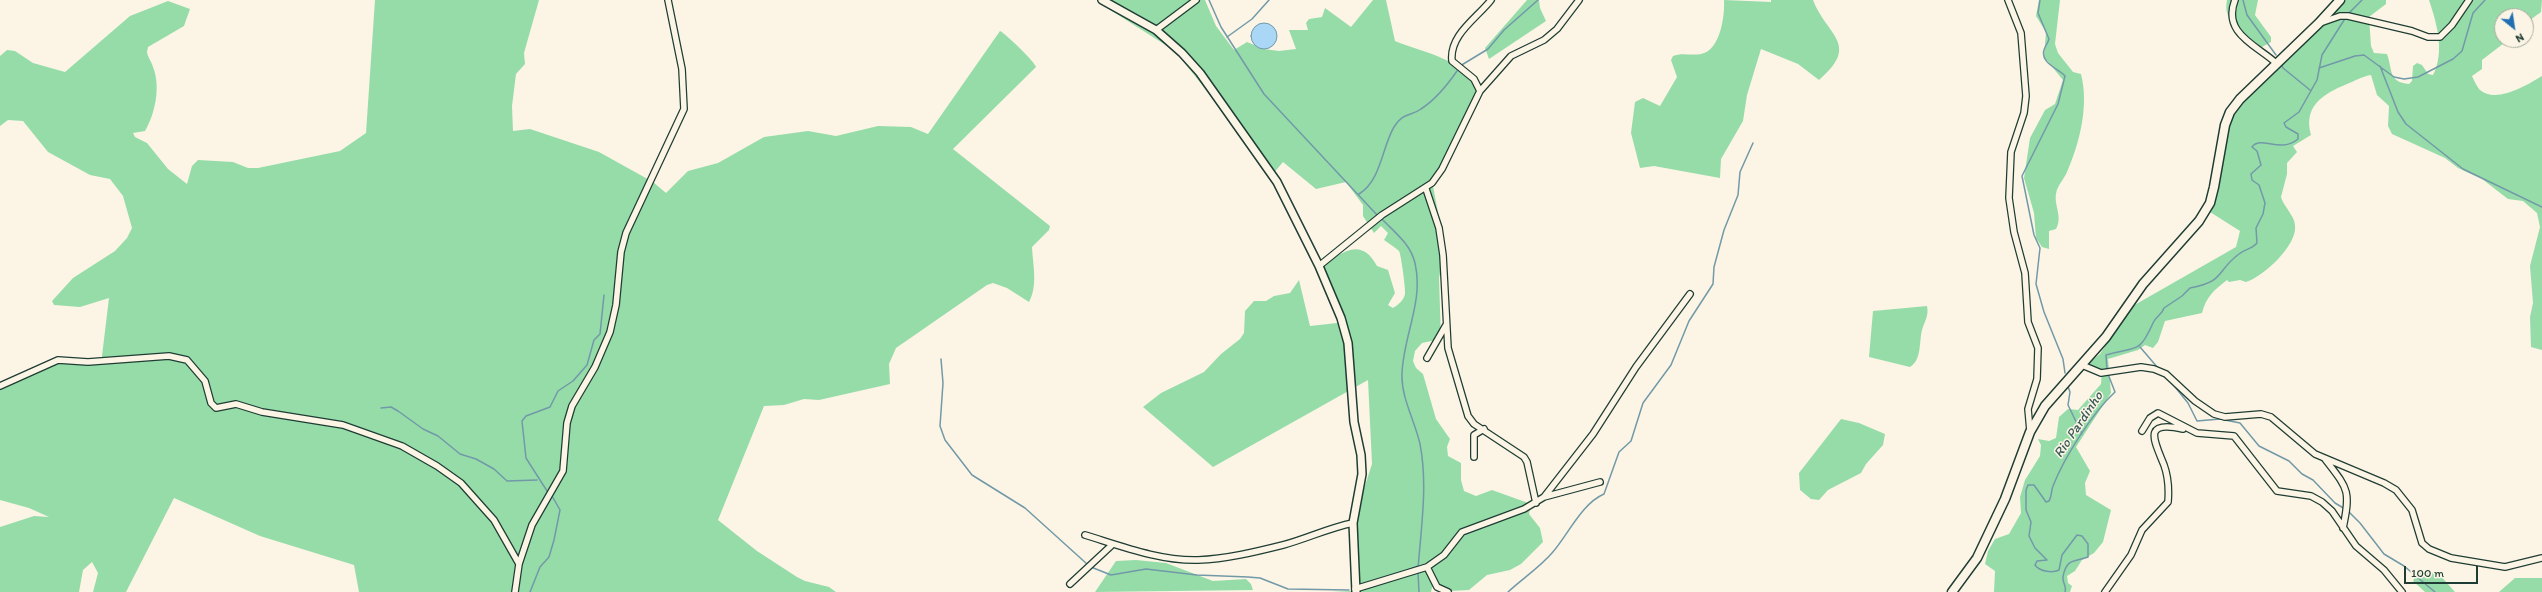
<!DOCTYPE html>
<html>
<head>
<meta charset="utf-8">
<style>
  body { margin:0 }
  #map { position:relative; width:2542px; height:592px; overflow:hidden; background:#fcf5e5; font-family:Itim,sans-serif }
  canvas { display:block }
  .north { position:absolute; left:2494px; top:8px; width:40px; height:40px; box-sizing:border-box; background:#fcf5e5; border:1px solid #a4ab9e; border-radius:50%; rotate:150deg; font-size:11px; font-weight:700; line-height:16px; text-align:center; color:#1f3d34 }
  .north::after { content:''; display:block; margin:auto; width:14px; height:18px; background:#1f6fb2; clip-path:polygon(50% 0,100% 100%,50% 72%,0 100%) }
  .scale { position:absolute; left:2404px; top:566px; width:74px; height:18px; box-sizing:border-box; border:2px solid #1f3d34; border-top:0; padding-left:5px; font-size:12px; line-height:14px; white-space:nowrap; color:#1f3d34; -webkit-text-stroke:3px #fcf5e5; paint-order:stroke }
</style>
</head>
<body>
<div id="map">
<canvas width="2542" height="592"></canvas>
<div class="north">N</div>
<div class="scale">100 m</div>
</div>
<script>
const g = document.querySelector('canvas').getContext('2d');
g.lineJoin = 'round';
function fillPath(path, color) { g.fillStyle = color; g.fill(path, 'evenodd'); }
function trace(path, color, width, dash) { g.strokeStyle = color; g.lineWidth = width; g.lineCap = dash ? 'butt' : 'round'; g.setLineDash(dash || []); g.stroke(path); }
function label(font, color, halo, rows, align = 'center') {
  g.font = font + ' Itim,sans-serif'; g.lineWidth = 3; g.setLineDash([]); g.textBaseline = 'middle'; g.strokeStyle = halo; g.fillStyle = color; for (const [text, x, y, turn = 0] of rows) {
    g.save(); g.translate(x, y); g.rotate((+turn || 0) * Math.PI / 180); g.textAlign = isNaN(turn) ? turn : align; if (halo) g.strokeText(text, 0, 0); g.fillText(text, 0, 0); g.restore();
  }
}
const green = new Path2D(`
  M375,0H539L524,53L525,64L516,74L512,106L513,131L530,129L599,152L653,182L666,193L688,171L718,163L764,137L808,131L836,136L878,126L911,127L928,134L1000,31C1006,34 1035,62 1036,67L953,149L1050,226L1049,230L1032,247C1033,266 1038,286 1029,302L1007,288L993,283L987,285L896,348L889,364L890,384L819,400L804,399L784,405L764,406L718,520L757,551L797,577L805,581L829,587L836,592H359L354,565L260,536L174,498L126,592H93L98,573L92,562L83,570L79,592H0V527L34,516L49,517L29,508L0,500V389L59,360L101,364L109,298L80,307L54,305L52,301L73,278L115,251L127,238L132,228L123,196L110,179L90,175L48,152L23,121L8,120L0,126V56L7,50L15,51L33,63L65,72L130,16L168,1L190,9L184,26L148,47L147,52C148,58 152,62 153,67C161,87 155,114 145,131L133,133L135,137L147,143L168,169L187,184L192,166L198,160L233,162L248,168H258L340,151L366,133Z
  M1103,0H1205L1216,26L1234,50L1247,42L1264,49L1279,51L1296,49L1289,30H1308L1306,23L1309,19L1322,17L1325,8L1351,27L1373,0H1386L1395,41C1424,53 1463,58 1477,89L1466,120L1433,186L1445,250L1439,278L1441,339L1422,343L1415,351L1413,361L1416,368L1423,374L1436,419L1450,439L1447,447L1448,456L1461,463V480L1464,491L1476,496L1492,490L1531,504L1529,514L1540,528L1543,542L1521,564L1510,570L1487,575L1469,590L1450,591L1437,583L1433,584L1431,592H1331L1352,591L1351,529L1372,464L1368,380L1213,467L1143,407L1161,393L1204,372L1221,354L1240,339L1244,333L1245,311L1254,301H1266L1274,296L1290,293L1299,280L1310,326L1337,323L1339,321L1318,270C1338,255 1360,234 1377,266L1388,270L1395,293L1388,305L1393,308C1398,305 1404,300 1405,294C1406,291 1401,254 1399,251C1395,247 1389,244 1384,240L1388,233L1381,226L1374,233L1363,216V205L1346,182L1316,189L1283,162L1273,174L1175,51L1104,6Z
  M1527,0H1539L1540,8L1546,21L1489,59L1485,48Z
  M1724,0L1771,2V0H1813C1827,36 1861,44 1819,80L1798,64L1761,49L1747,95L1743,121L1721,159L1720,178L1654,166L1640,168L1631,133L1635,102L1643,98L1660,106L1677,77L1671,60L1673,56C1682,52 1691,56 1701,54C1720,51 1725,16 1724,0Z
  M2039,0H2060L2055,44L2058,53L2073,72L2081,74C2089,105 2080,142 2067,172C2064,179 2057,186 2056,194C2054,206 2063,217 2056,229L2049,231V249L2042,247L2036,238L2034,213L2024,178L2030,138L2045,110L2055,104L2063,80L2044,57L2046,32L2036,16Z
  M2227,0H2258L2255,15L2271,37V42L2262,47C2244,35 2222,23 2227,0Z
  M2343,0H2386V4L2369,17L2371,46L2374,53L2387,54C2393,71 2388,82 2409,84L2412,81L2413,66L2417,63L2422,65L2428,74L2433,75C2445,52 2437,24 2429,0H2542L2541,12L2526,23V16H2502V40H2508L2482,60V69L2472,76C2474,80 2477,87 2480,90C2496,104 2527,85 2542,76V350L2531,347L2530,317L2533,303L2530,266L2540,227L2537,213L2523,201L2508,199L2482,179L2458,168L2445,158L2392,134L2388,126L2389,106L2377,95L2371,75C2363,76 2355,81 2347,84C2323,94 2303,106 2311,135L2293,146L2297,152L2287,163V174L2281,197C2284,207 2294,215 2295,225C2298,245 2263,277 2246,282L2240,280L2229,282L2227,280C2214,290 2206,297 2202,313L2165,321L2158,342L2153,348L2145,345L2138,350L2108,359L2111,393L2076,447L2090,471L2085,483L2086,495L2111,510L2103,542L2094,553L2082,560L2075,571L2067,576L2068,583L2072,586L2070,592H1994L1995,571L1985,564L1988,551L1995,539L2009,534L2021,513L2020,497L2025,480L2040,456L2041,445L2038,439L2049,441L2056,438L2059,417L2068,409L2078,410L2101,384L2102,371L2093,369L2087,364L2100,354L2131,307L2236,247L2240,231L2210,212L2222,168L2226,136L2234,111Z
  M1927,306C1929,316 1925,320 1922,330C1919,341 1922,360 1910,367L1869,357L1873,311Z
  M1841,419L1859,423L1885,434L1883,445L1866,464L1861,473L1828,490L1819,500L1811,499L1800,490L1799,473Z
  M1136,560L1166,563L1213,581L1246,579L1251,584L1253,590L1095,592L1116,561Z
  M2418,571L2439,574L2455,592H2425L2413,581Z
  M2515,578H2542V592H2499Z`);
const water = new Path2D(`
  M1251 36a13 13 0 1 1 26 0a13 13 0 1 1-26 0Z`);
const stream = new Path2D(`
  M1209,0L1221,27L1264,94L1378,216
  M2040,0L2038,13L2049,39C2048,43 2045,46 2044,50C2040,63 2059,69 2065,76L2058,104L2022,176L2034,235L2040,248L2036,284L2044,312L2063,359L2065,373
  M2243,0L2247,15L2276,55
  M2348,14L2362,0
  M1227,37L1252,19L1269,0
  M2281,64L2283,68L2310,90
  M1460,66L1488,49L1504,30L1538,0
  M2380,66L2398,112L2406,124L2463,169L2542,207
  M2319,68L2355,56L2364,55L2394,77L2404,79L2418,77L2453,59L2462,51L2473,13L2485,0
  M1359,194C1381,181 1382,147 1394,127C1403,112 1410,117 1421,109C1435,100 1448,84 1457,71
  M1381,218C1395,233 1410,243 1415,263C1424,302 1403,336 1402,374C1401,398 1415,421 1420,444C1428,485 1421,528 1418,569
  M2140,347L2158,368
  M941,359L943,383L940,426L945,440L972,475L1025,508L1087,564
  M2107,370L2106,355C2136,346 2139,355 2153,323C2156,316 2162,315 2164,308L2182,296L2190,288C2225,282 2216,271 2239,254C2245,249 2252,249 2257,243L2256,228L2263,214L2265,203L2259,185L2252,180L2251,174L2261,165L2257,151L2252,147C2261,135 2280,154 2298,139V134L2286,127L2284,123L2299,112L2317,80L2322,55L2346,17
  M2171,382L2188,403L2197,421L2220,419L2240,423L2259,446L2289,461L2302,474L2313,480L2335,503L2345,509
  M2067,384L2070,392L2068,405L2082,434
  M381,408L391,407L398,411L423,429L438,436L460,454L476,459L494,469L507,481L537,480
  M547,491L526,458L522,421L526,416L550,407L558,391L573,381L587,365L594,340L600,334L604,295
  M2348,511L2360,523L2384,554L2404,566L2435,592
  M1091,567L1111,575L1146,569L1197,575L1248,577L1260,578L1288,589L1349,590
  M1405,571L1418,566
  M1418,572L1419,592
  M530,592L540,567L549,557L554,540L560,510L552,496
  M1508,592C1522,579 1540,567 1552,553C1568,535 1581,504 1604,494L1619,452L1631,441L1643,403L1671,365L1689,321L1713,284L1714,267L1724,230L1738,195L1740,172L1753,143
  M2065,592C2067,586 2062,582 2063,577C2066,558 2075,562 2088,557V544L2082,536L2077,535L2062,555L2059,570C2053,573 2040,572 2035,565L2037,561L2047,560L2035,548L2029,536L2031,522L2026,510V490L2028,485H2034L2046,502L2049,501C2052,496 2051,491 2053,486C2064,458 2092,413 2115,392L2108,374`);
const minor = new Path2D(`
  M2008,0L2021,33L2026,96L2024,113L2011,152L2009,198L2014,232L2025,273L2028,322L2038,348L2037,379L2028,409L2030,431
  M2235,0C2222,33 2256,45 2276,63
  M2320,23L2340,16H2348L2412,31L2428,37H2440L2452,25L2469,0
  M1156,30L1196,0
  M1480,91L1511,56L1544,40L1557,29L1579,0
  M1426,189L1439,228L1443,255L1448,348L1468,416L1474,424L1524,457L1527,462L1536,503
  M1319,266L1382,215L1432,183L1442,169L1480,91L1474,79L1452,61C1449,35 1477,18 1491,0
  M1427,358L1446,325
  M2082,365L2101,373L2141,367L2154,369L2166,374L2195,401L2214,414L2225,417L2261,414L2271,417L2315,454L2384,483L2396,490L2412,510L2422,543L2429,549L2451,558L2505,567L2542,558
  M0,386L58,360L88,362L169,356L187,360L205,381L211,403L216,408L236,404L262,412L343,425L402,446L437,466L461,483L494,520L519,564
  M2142,431L2150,418L2158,413L2197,433L2234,436L2277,491L2311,496L2322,502L2332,511L2356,546L2384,570L2402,592
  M1474,457V435L1484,429
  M2325,459C2348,489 2351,490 2343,528
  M1544,497L1600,482
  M1085,535C1121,546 1160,561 1198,560C1226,559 1255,552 1283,545C1306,539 1328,528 1353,523
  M1427,567L1437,587L1448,592
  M1070,584L1113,544
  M1355,589L1427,567L1444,555L1462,532L1524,509L1544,497L1593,434L1636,367L1690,294
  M515,592L519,564L532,525L563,471L567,423L572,406L595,367L610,332L616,305L621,252L626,233L684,109L682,69L668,0
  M2105,592L2131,555L2142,530L2168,502C2169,490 2168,476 2164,465C2154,440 2142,420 2183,429`);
const tertiary = new Path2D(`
  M1102,0L1156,30L1182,53L1200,73L1277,182L1319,266L1341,318L1348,343L1354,422L1361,455L1362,474L1353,523L1356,592`);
const secondary = new Path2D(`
  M1952,592L1977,558L2005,499L2030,432L2045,406L2106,337L2143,284L2199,221L2210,203L2214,187L2225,125L2230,112L2240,99L2319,23L2340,0`);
const waterNames = [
  ["Rio Pardinho",2079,425,-56]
];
fillPath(green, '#96dca9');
fillPath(water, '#aad7f6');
trace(water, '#7299a8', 1);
trace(stream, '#7299a8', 1.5);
trace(minor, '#1f3d34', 8);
trace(tertiary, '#1f3d34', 10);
trace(secondary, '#1f3d34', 11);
trace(minor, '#fcf5e5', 5.5);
trace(tertiary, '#fcf5e5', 7);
trace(secondary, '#fcf5e5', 8);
label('italic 14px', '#3b5c5b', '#fcf5e5', waterNames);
</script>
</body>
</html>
